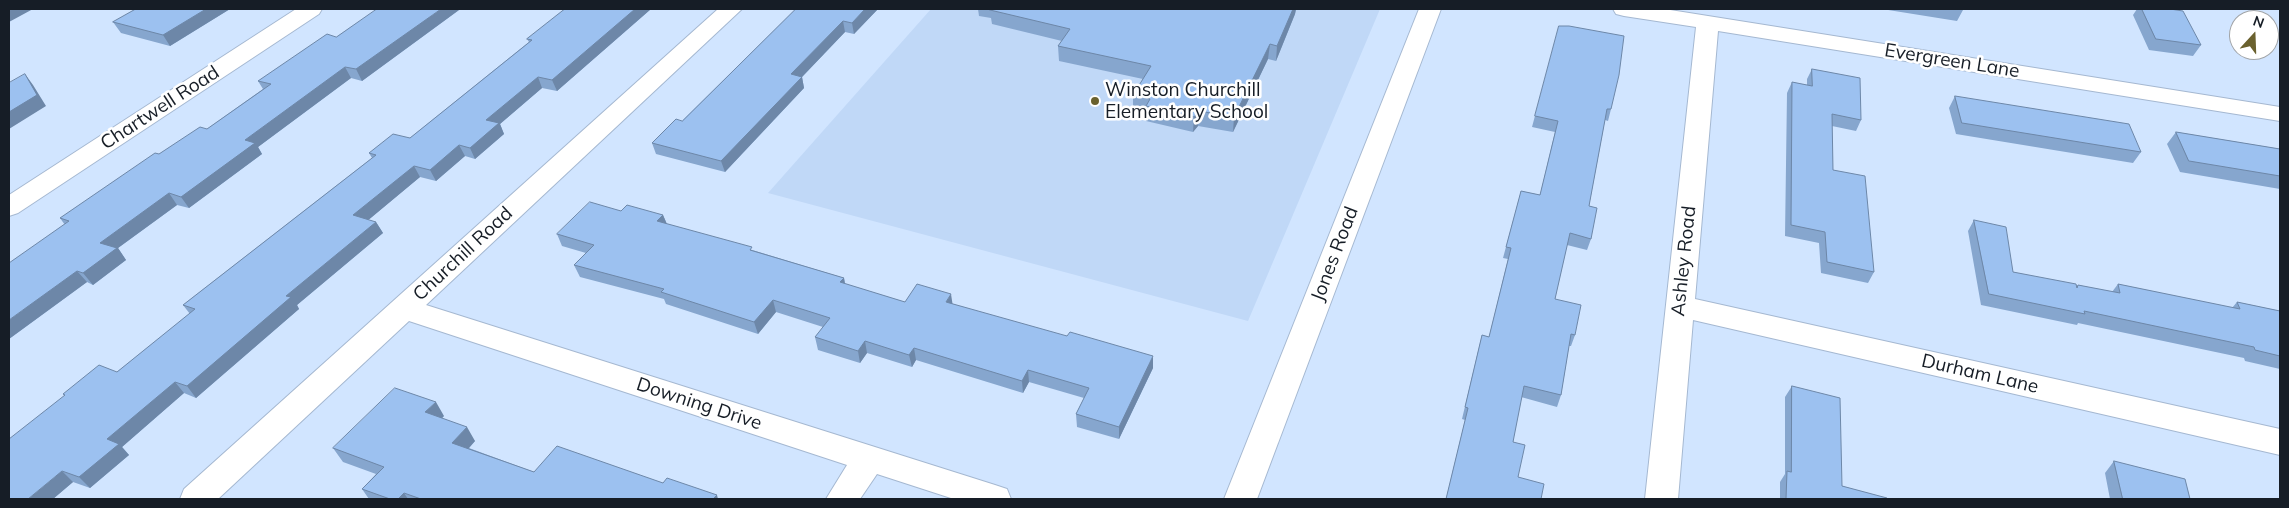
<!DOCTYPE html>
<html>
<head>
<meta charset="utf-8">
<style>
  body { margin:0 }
  #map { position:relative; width:2289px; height:508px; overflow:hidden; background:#d1e5ff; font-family:Mulish,sans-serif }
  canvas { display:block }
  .frame { position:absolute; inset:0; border:10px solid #161d26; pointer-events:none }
  .north { position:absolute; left:2229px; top:10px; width:50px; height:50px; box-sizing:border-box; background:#fff; border:1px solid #a2a5a8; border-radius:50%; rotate:20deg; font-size:14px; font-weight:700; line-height:20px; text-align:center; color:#161d26 }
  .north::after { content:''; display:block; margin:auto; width:18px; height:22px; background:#6a612e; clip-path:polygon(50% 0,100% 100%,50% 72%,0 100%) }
</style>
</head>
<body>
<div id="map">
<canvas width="2289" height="508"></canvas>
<div class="frame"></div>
<div class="north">N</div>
</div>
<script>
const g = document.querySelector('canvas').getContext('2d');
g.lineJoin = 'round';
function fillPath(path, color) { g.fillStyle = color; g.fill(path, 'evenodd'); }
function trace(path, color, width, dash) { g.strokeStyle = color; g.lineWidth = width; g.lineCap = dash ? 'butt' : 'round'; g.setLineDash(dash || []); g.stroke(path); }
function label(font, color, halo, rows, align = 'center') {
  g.font = font + ' Mulish,sans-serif'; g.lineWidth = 5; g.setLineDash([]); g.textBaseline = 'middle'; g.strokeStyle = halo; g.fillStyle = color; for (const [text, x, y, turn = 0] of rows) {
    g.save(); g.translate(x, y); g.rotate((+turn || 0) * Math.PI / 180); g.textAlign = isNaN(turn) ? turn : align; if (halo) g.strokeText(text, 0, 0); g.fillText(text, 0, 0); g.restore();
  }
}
const built = new Path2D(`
  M931,9H1380L1248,321L768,193Z`);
const street = new Path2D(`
  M296,9H322L319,14L18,213L9,216V195Z
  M718,9H742L426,305L995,485L1007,489L1011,499H954L877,474L860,499H826L847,465L409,321L218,499H180L184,489Z
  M1613,9H1664L2280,107V121L1718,31L1695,299L2280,429V455L1693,320L1678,499H1645L1696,27L1624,16L1616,14Z`);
const secondary = new Path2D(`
  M1419,9H1441L1257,499H1224Z`);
const wall = new Path2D(`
  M136,9H230L170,46L121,33L113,22Z
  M565,9H651L557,91L542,88L500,124L504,134L475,159L465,156L436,181L420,177L368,220L376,222L383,233L297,305L299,309L196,398L184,393L122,447L129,455L90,488L73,482L53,499L64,395L63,394L117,372L190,314L183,305L372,158L369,153L410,138L529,42L527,39Z
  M796,9H878L854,34L845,32L802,77L804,88L725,172L656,154L652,143L682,121Z
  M978,9H1296L1295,14L1276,61L1268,59L1233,132L1198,126L1193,132L1146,121V113L1133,110V95L1143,79L1059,61L1058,46L1062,41L992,24L991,18L979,16Z
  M1882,9H1963V10L1957,21Z
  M2137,9H2170L2201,45L2193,56L2149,50L2133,15Z
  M459,10L362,81L351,78L258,147L262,154L189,208L177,205L118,248L126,260L93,285L87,282L9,339L65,225L60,218L159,154L207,129L263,89L258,81L336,37Z
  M1559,26L1611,109L1608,121L1605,120L1589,206L1591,239L1587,250L1567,245L1555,299L1575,335L1571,346H1569L1561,395L1557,407L1521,397L1513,442L1518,477L1541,499H1446L1465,420L1462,419L1479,347L1482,335L1489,337L1508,259L1503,258L1521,191L1540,195L1555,132L1532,127Z
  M1812,69L1861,120L1856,131L1832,126L1833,170L1874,272L1868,283L1821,273L1819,243L1785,236L1787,93L1792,82L1807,85V79Z
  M1955,96L2141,152L2133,163L1956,134L1949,108Z
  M2176,132L2280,149V189L2180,172L2167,144Z
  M621,211L663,215L667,224L844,278L845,284L905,302L953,304L1153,368L1119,439L1077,427L1076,414L1084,398L1029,382L1023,393L916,360L912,367L867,353L860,363L818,350L815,337L823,327L776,312L758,334L666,304L664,299L580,277L574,265L586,253L562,246L557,234Z
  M1974,220L2013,272L2077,286L2078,285L2112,292L2118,284L2232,308L2237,302L2280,311V369L2245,361L2244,358L2078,323L2077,325L1981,305L1968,231Z
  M1792,386L1842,486L1888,499H1780V482L1785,474V397Z
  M444,416L442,418L475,441L469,448L534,472L663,483L718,499H369L362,489L376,474L343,462L333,448Z
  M2114,461L2190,499H2110L2105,473Z`);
const shadedWall = new Path2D(`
  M9,9H33L9,22Z
  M206,9H230L170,46L163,35Z
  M441,9H458L459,10L362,81L356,69Z
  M635,9H651L557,91L552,80Z
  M865,9H878L854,34L852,23Z
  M1293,9H1296L1295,14L1276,61L1277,46Z
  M843,21L845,32L802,77L804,88L725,172L721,161L791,74Z
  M1270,44L1268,59L1233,132L1234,117Z
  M345,67L351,78L258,147L262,154L189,208L181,197L245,140Z
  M25,74L33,85L46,106L9,129V112Z
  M538,77L542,88L500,124L504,134L475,159L470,148L486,120Z
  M1199,111L1198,126L1193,132L1194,117Z
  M459,145L465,156L436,181L430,170Z
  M414,166L420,177L360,227L353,215Z
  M169,193L177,205L118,248L126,260L93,285L83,273L100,243Z
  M663,215L668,227L657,221Z
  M376,222L383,233L297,305L299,309L196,398L187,386L286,296Z
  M77,271L87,282L9,339V320Z
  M844,278L846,290L840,282Z
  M951,294L953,307L946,302Z
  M773,300L776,312L758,334L754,322Z
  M865,341L867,353L860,363L858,351Z
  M914,348L916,360L912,367L909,355Z
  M1153,356V368L1119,439V427Z
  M1028,370L1029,382L1023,393L1022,381Z
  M175,382L184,393L122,447L129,455L90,488L79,477L107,439Z
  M436,402L444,416L434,426L425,412Z
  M467,427L475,441L461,457L452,443Z
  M62,471L73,482L53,499H28Z
  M404,493L408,499H398Z
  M717,495L718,499H713Z`);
const building = new Path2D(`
  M136,9H206L163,35L113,22Z
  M377,9H441L356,69L345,67L245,140L255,143L181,197L169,193L100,243L117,248L83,273L77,271L9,320V263L69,221L60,218L155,153L159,154L200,127L207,129L271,84L258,81L327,34L336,37Z
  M565,9H635L552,80L538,77L486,120L499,123L470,148L459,145L430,170L414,166L353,215L376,222L286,296L291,297L187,386L175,382L107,439L119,444L79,477L62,471L28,499H9V439L65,395L63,394L99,365L117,372L195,309L183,305L376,155L369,153L393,134L410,138L532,40L527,39Z
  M796,9H865L852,23L843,21L791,74L802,77L721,161L652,143L676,119L682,121Z
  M991,9H1293L1277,46L1270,44L1234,117L1199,111L1194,117L1146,106L1150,99L1133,95L1151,66L1058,46L1070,29L990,10Z
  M2142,9H2170L2183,11L2201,45L2156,39Z
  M1559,26H1569L1624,36L1619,75L1611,109H1607L1589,206L1597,208L1591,239L1570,233L1555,299L1581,305L1575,335L1571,334L1561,395L1524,386L1513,442L1525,445L1518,477L1544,484L1541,499H1446L1468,408L1465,407L1482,335L1489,337L1511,248L1506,247L1521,191L1540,195L1558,121L1535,116Z
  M1812,69L1860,78L1861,120L1832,114L1833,170L1865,176L1874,272L1827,262L1825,232L1791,225L1792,82L1812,86Z
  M25,74L37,95L9,112V83Z
  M1955,96L2129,124L2141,152L1962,123Z
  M2176,132L2280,149V176L2189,161Z
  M590,202L621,211L627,205L663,215L657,221L752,247L750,250L844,278L840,282L905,302L917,284L951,294L946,302L1067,336L1070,332L1153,356L1119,427L1076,414L1089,388L1028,370L1022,381L914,348L909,355L865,341L858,351L815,337L830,318L773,300L754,322L661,292L664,289L574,265L594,245L557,234Z
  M1974,220L2006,227L2013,272L2076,284L2077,288L2078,285L2120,293L2118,284L2240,309L2237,302L2280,311V356L2255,350L2254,347L2084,311L2085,314L1989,294Z
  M1792,386L1840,398L1842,486L1887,498L1888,499H1786L1787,471L1791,472Z
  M395,388L436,402L425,412L467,427L452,443L534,472L557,446L663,483L667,478L717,495L713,499H421L404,493L398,499H390L362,489L384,467L333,448Z
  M2114,461L2185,479L2190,499H2123Z`);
const markers = [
  [1095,101,5,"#6a612e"]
];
const streetNames = [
  ["Evergreen Lane",1952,61,9],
  ["Chartwell Road",160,108,-33],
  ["Churchill Road",463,254,-43],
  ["Jones Road",1335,254,-69],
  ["Ashley Road",1684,261,-84],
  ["Durham Lane",1980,374,13],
  ["Downing Drive",699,404,18]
];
const poiNames = [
  ["Winston Churchill",1105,90],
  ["Elementary School",1105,112]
];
fillPath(built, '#c0d8f7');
trace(street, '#a5b8d1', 2);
trace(secondary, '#a5b8d1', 2);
fillPath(street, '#fff');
fillPath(secondary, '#fff');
fillPath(wall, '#86a6ce');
fillPath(shadedWall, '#6d87a8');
fillPath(building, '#9cc1f0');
trace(building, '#6d87a8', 1);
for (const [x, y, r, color] of markers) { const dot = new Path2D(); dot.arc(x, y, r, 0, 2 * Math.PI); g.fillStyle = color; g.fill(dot); trace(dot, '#fff', 2); }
label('19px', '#161d26', '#fff', streetNames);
label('19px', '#161d26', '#fff', poiNames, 'left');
</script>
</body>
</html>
